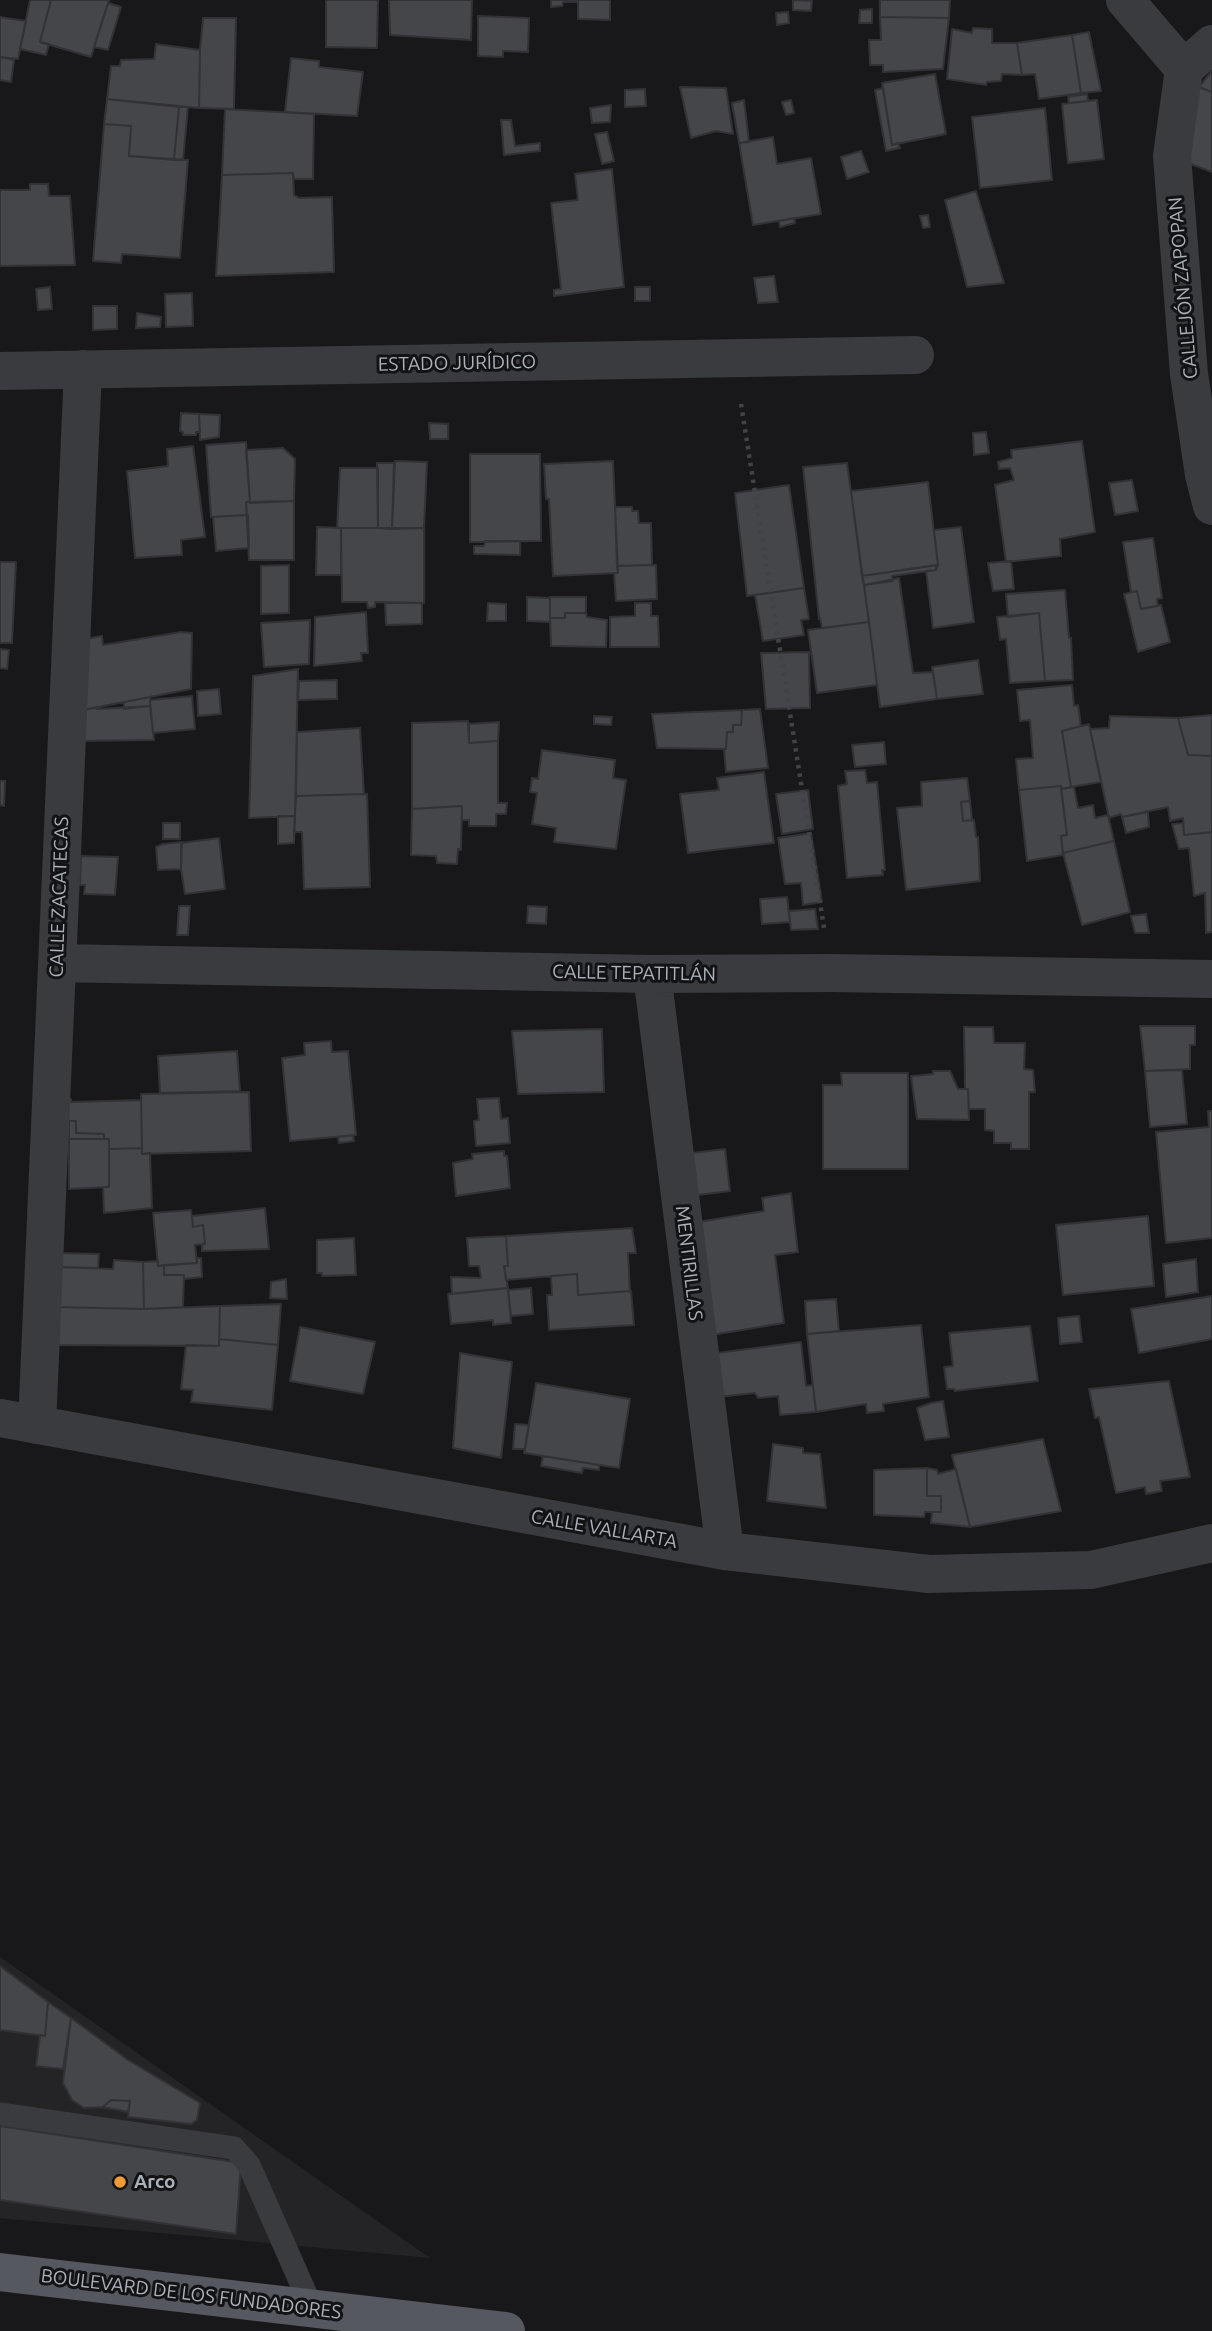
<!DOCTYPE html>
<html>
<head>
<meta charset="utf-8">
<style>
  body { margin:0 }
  canvas { display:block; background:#18181a }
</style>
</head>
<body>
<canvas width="1212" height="2331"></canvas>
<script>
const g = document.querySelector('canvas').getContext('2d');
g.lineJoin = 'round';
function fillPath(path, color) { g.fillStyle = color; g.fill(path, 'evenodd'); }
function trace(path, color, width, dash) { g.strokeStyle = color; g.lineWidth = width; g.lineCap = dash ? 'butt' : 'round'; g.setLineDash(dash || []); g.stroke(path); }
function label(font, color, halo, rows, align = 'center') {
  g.font = font + ' Ubuntu,sans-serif'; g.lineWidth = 6; g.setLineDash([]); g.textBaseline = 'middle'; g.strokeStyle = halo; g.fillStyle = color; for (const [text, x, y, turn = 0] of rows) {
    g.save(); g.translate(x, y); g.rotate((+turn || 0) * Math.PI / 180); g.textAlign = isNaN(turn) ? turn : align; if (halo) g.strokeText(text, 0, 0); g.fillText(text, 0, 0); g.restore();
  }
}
const built = new Path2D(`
  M0,1957L430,2258L0,2218Z`);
const building = new Path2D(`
  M30,0H51L40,42L49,44L46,55L20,49Z
  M51,0H109L91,57L40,42Z
  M326,0H378L377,48L326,47Z
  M389,0H472L471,40L390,35Z
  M551,0H610V20L578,19V2H563L562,6L551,7Z
  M793,0L812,1L811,11L793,10Z
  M880,0H950L949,18L880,17Z
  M108,3L121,7L108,50L94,47Z
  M872,9V23H859L860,10Z
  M788,12L789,23L777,25L776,13Z
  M478,16L529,18L528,52L503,51V57L478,56Z
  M0,17L26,21L18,59L0,57Z
  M880,17L949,18L943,69L883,72V65H870L869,40H881Z
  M203,18H236L234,109L199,108L200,50Z
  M973,28L992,29V43H1017L1022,75L1002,74L1001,81L987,82L986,85L947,79L952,29L972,33Z
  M1089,32L1101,91L1081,93L1072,35Z
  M1072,35L1081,93L1039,99L1035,74L1022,75L1017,43Z
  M156,44L200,50L199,108L107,99L111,66H120L121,60L154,59Z
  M0,57L14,60L11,82L0,80Z
  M291,58L319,61V67L363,72L357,116L285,112Z
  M1212,71V92L1199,87Z
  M935,74L946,134L892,145L882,83Z
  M680,87L726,88L733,134L716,131L691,138Z
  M1199,87L1212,92V172L1175,158Z
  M883,88L892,145L898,143L900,148L886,151L875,90Z
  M645,89L646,106L625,107V90Z
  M1087,94L1088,101L1069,103L1068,97Z
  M107,99L179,107L174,160L129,156L131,126L104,124Z
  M744,100L749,142L739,143L732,103Z
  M791,100L794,113L786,115L782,102Z
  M1097,100L1104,159L1068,163L1062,104Z
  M611,105L610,122L592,123L590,108Z
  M179,107H188L183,160H174Z
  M1045,108L1052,180L980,188L972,117Z
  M225,109L314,114L313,179H294L293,173L222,175Z
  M501,120H511L515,146L540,143V151L504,155Z
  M104,124L131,126L129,156L188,160L180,258L122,254L121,263L93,261Z
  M607,132L614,161L602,164L595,134Z
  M773,137L777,164L811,158L821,214L753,225L739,143Z
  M861,151L869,172L847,179L841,157Z
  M612,169L624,287L554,296V290L561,289L551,203L578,200L575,174Z
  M293,173L294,195L299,198L332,197L334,272L216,276L222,175Z
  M30,184H48L49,196H70L75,265L0,266V190H30Z
  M976,191L1004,283L967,287L945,200Z
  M928,215L930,227L923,228L920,216Z
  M794,218L795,223L780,227L779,221Z
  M774,276L778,302L758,303L754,278Z
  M50,287L52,309L38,310L36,289Z
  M635,287H650V301H635Z
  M192,293L193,326L166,327L165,294Z
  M93,306H117V329L93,330Z
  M137,313L161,317L160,327L136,328Z
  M181,413L199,414L200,432H196V435H183V432L180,431Z
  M199,414L220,415L219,437L200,440Z
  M429,423L448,424V439H430Z
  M986,432L989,453L974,455L973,433Z
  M1082,441L1095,532L1060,539L1061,556L1006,562L995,485L1014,480L1010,468L999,469L998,462L1012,458L1011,450Z
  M246,442L250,502H246L247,515L211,517L206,445Z
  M193,446L205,537L181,540L182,555L135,558L127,471L168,466L167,449Z
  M283,448L295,459L294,501L250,503L246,450Z
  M470,454H540L541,541L470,542Z
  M395,461L427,462L424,528L392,529Z
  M613,461L618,573L553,576L549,499H546L544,464Z
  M377,463H394L392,529L378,528Z
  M847,463L869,622L822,628L820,618L819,619L803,467Z
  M340,468H378V528H337Z
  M1132,480L1138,511L1115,515L1109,483Z
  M928,482L938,565L862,576L851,491Z
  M789,485L804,588L747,596L735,493Z
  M294,501V560H249L246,502Z
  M615,507H632V511H638L639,523H651L652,565L617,566Z
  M248,515L249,548L216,551L213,517Z
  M317,527L341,528V575H316Z
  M961,527L974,622L933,628L926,571L936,570L938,565L934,530Z
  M341,528H424V603L375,602V607L368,608L367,602H342Z
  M1153,538L1162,598L1157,599L1158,606L1141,609L1137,591L1131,592L1123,542Z
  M485,541H520V555L474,554V546H484Z
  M1011,561L1014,589L993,591L988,563Z
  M0,562H16L12,643H0Z
  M289,565V613L261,614V566Z
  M656,565L657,599L616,601L614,573H618L617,566Z
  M936,565V570L892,576L893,581L864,585L862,576Z
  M899,578L913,673L933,672L937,699L880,707L864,585Z
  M804,588L809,619L801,620L804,635L763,641L755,595Z
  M1065,590L1069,638H1071L1073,680L1045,681L1039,613L1008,617L1006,594Z
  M1137,591L1141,609L1161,605L1170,642L1138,652L1124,594Z
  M527,597L550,598V622L527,621Z
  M550,597H586V613H565V618H550Z
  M385,603H422V624L386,625Z
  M488,603L506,604V621H487Z
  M635,603H651V616H658L659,647H610V617L635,616Z
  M366,612L368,653H361L362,661L314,666L315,617Z
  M565,613H586L587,617L607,620L606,647L551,646L550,618H565Z
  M1039,613L1045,681L1010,683L1006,639L1000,640L997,617Z
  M310,620L309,664L264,667L261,623Z
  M869,622L877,685L817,693L808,630Z
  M181,632L192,633L191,689L78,711L81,640L102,636L103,645Z
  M0,649L9,650L7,669L0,668Z
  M809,652L810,708L766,709L761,653Z
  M978,660L983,694L937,699L932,667Z
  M298,669L295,816L249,818L253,676Z
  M337,680V699L298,700L299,681Z
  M1072,685L1074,706L1078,705L1081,726L1062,731L1071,787L1061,789V786L1019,790L1016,759L1033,758L1030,720L1020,721L1017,690Z
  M219,689L221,714L198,716L197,691Z
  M192,696L195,729L153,733L150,700Z
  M150,697V706L124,709V702Z
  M150,706L154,740L77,741L78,711L97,707V709Z
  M760,709L768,768L726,772L724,749H726L727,732H733V725H741L742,710Z
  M742,710L741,725H733V732H727L726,749L657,748L652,714Z
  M1212,715V756L1188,755L1178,718Z
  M594,716L612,717L611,725L594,724Z
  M1110,716L1178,718L1188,755L1212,756V832L1184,835L1183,818L1170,821L1168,807L1122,817L1121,814L1109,818L1090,729L1109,728Z
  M468,721L469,743L498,741V803H507L506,814H496V826H469V820H462V806L412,809V723Z
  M499,722L498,741L469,743V724Z
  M1089,724L1101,782L1071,787L1062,731Z
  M360,728L364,794L296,796L297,732Z
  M884,742L886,764L855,767L852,745Z
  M542,750L615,760L613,778L626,780L616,849L554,842L556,828L532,824L537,793L530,792L532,778L538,779Z
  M865,770L867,783L877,782L885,870H882L883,875L847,878L838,786L847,784L845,771Z
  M764,772L774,843L688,853L680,794L719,790L717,778Z
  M967,778L970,801L961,802L963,821L974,820L976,837H978L980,881L906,890L897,808L922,806L921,782Z
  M0,781H5L4,806L0,805Z
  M1061,786L1067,835L1061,836L1063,855L1027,861L1019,790Z
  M1074,787L1078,808L1093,805L1095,818L1108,815L1114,841L1063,853L1061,836L1067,835L1061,789Z
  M808,790L813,829L782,834L776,794Z
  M367,794L370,887L304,889L302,832H294L296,796Z
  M970,801L972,820L963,821L961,802Z
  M462,806L461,850L458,849L457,864L437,863L436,856L411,855L412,809Z
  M1148,812L1149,827L1126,833L1122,817Z
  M278,816H295L294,843L278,844Z
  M163,823H180V839H163Z
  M1183,823L1184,835L1212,832V932L1206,933L1205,893L1194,896L1189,848L1179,849L1172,824Z
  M811,833L822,902L803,905L801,883L785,884L778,838Z
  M219,838L225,889L185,894L181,869V843Z
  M1114,841L1130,912L1082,925L1063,853Z
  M182,842L181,869L158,870L156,847L163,844Z
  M81,856L118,857L115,895L84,894L85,885H80Z
  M787,897L790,922L762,924L760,899Z
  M179,906H190L188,935H177Z
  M528,906L547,907L546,924L527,923Z
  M815,909L818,929L791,930L789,911Z
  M1146,914L1149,933H1135L1131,916Z
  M1140,1026H1195V1045H1190V1069L1145,1071Z
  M964,1027H993L994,1043H1025L1024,1069L1033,1070L1035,1092H1029V1149H1011V1143H994V1131L985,1130V1109H969L968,1089H965Z
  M602,1029L604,1092L518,1094L512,1031Z
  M331,1041L332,1052L348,1051L356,1135L290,1141L282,1058L305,1055L304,1043Z
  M237,1051L240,1091L160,1093L158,1056Z
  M1182,1070L1187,1124L1150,1127L1145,1071Z
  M933,1071H950L958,1089H968L969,1120L917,1119L911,1076L933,1074Z
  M841,1073H908V1169H823V1085H842Z
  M249,1092L251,1151L142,1154L141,1094Z
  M499,1098L501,1119L508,1118L510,1143L476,1146L474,1121L479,1120L477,1099Z
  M60,1099H71V1102L141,1100L142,1148L109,1149V1139H104V1134L76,1133V1121H58Z
  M1208,1111H1212V1238L1166,1243L1156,1132L1209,1127Z
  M69,1121H76V1133L104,1134V1139H69Z
  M353,1135L354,1141L339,1143L338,1137Z
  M69,1139H109V1187L69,1189Z
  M142,1148V1154L150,1153L152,1208L104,1213L103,1187H109V1149Z
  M725,1149L730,1191L682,1197L676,1155Z
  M504,1151V1156H507L510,1188L456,1196L453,1163L473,1159L472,1154Z
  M791,1193L798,1252L775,1255L784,1323L706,1336L692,1223L764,1211L762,1198Z
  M265,1208L269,1249L202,1251V1244H205L203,1225L193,1227L192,1216Z
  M191,1210L193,1227L203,1225L205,1244L195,1245L197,1263L158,1266L153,1213Z
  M1148,1216L1154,1286L1063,1295L1056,1225Z
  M632,1228L636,1253H628L630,1291L578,1295L577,1274L506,1280L504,1266H508L506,1236Z
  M506,1236L508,1266H504L508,1288L452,1294L451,1277L481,1278L479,1266H469L467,1238Z
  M354,1238L356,1275L322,1276V1273H317V1240Z
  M56,1253L99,1254L98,1268L55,1267Z
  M197,1258H201L202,1277L184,1279V1275H164V1265L197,1263Z
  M1196,1259L1198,1292L1166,1297L1163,1264Z
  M114,1260L143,1262L144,1309L53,1307L55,1267L113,1269Z
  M158,1261V1266L164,1265V1275H184L183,1307L144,1309L143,1262Z
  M577,1274L578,1295L631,1291L634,1325L549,1330L547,1295H552L551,1276Z
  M286,1279L287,1299L270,1298L271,1282Z
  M508,1288L511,1323L493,1325V1320L451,1324L448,1294Z
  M531,1288L533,1314L511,1316L508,1290Z
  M1212,1296V1339L1139,1353L1131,1309Z
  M836,1299L839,1331L807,1334L805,1301Z
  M281,1304L278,1345L219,1339L220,1306Z
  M220,1306L219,1346L51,1345L53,1307L144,1309Z
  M1079,1316L1082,1342L1060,1344L1058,1318Z
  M921,1325L929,1397L883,1404L884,1411L867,1413L866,1404L816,1412L807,1334Z
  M1030,1326L1038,1381L955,1391L954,1389H947L944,1367L953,1366L949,1333Z
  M300,1327L375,1342L363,1394L290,1381Z
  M219,1339L278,1345L272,1410L191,1402L193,1390L181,1389L186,1345L219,1346Z
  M801,1342L806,1386L813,1385L816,1412L780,1415L778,1396L758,1398L755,1393L708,1398L702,1355Z
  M460,1353L512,1362L501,1458L453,1448Z
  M1169,1381L1190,1477L1160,1481L1162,1491L1146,1494L1145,1487L1116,1493L1099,1417L1095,1418L1089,1389Z
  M536,1383L630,1399L619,1468L524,1453Z
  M943,1401L949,1437L925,1440L917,1408L931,1403Z
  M515,1424L529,1425L525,1449H513Z
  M1043,1439L1061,1511L970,1527L952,1455Z
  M773,1444L803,1448V1453L820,1454L826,1508L767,1501Z
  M543,1456L599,1465V1470L583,1468L582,1473L541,1466Z
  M927,1468V1496H941V1512H925L924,1517L874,1515V1470Z
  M927,1468L937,1470L938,1474L956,1469L970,1527L931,1523L932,1512H941V1496H927Z
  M0,1966L48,2002L45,2036L0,2030Z
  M48,2002L71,2018L63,2069L36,2066L40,2035L45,2036Z
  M71,2018L128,2060L200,2103L197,2120L191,2124L128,2117L130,2101L111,2100L103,2107L84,2108L72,2100L63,2083Z
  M111,2100L130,2101L128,2112L103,2107Z
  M0,2126L241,2163L236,2234L0,2200Z`);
const path = new Path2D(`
  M741,404L824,928`);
const lane = new Path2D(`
  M0,2114L234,2148L249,2165L312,2308`);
const street = new Path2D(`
  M1125,0L1184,69
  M1212,44L1184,69L1172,156L1189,374L1204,475L1212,506
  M0,371L915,355
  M57,963L652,974L831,973L1212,979
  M652,974L725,1551
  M0,1418L725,1551L929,1574L1091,1570L1212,1543
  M37,1425L83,369`);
const primary = new Path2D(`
  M0,2272L506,2331`);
const markers = [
  [120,2182,7,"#f29b38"]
];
const streetNames = [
  ["CALLEJÓN ZAPOPAN",1183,288,-95],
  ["ESTADO JURÍDICO",457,363,-1],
  ["CALLE ZACATECAS",59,897,-88],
  ["CALLE TEPATITLÁN",634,973,1],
  ["MENTIRILLAS",689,1263,83],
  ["CALLE VALLARTA",604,1529,10],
  ["BOULEVARD DE LOS FUNDADORES",191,2294,7]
];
const poiNames = [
  ["Arco",134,2182]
];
fillPath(built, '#242427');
fillPath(building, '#44464a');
trace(building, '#323236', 2);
trace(path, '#3f4246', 4.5, [3.5, 5]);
trace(lane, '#393b3f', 23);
trace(street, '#393b3f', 38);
trace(primary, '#55585e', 38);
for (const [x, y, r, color] of markers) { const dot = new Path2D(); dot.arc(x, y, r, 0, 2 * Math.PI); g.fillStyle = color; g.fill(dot); trace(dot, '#131315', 2.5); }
label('19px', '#aab1ba', '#131315', streetNames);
label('bold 19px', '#aab1ba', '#131315', poiNames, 'left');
</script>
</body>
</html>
